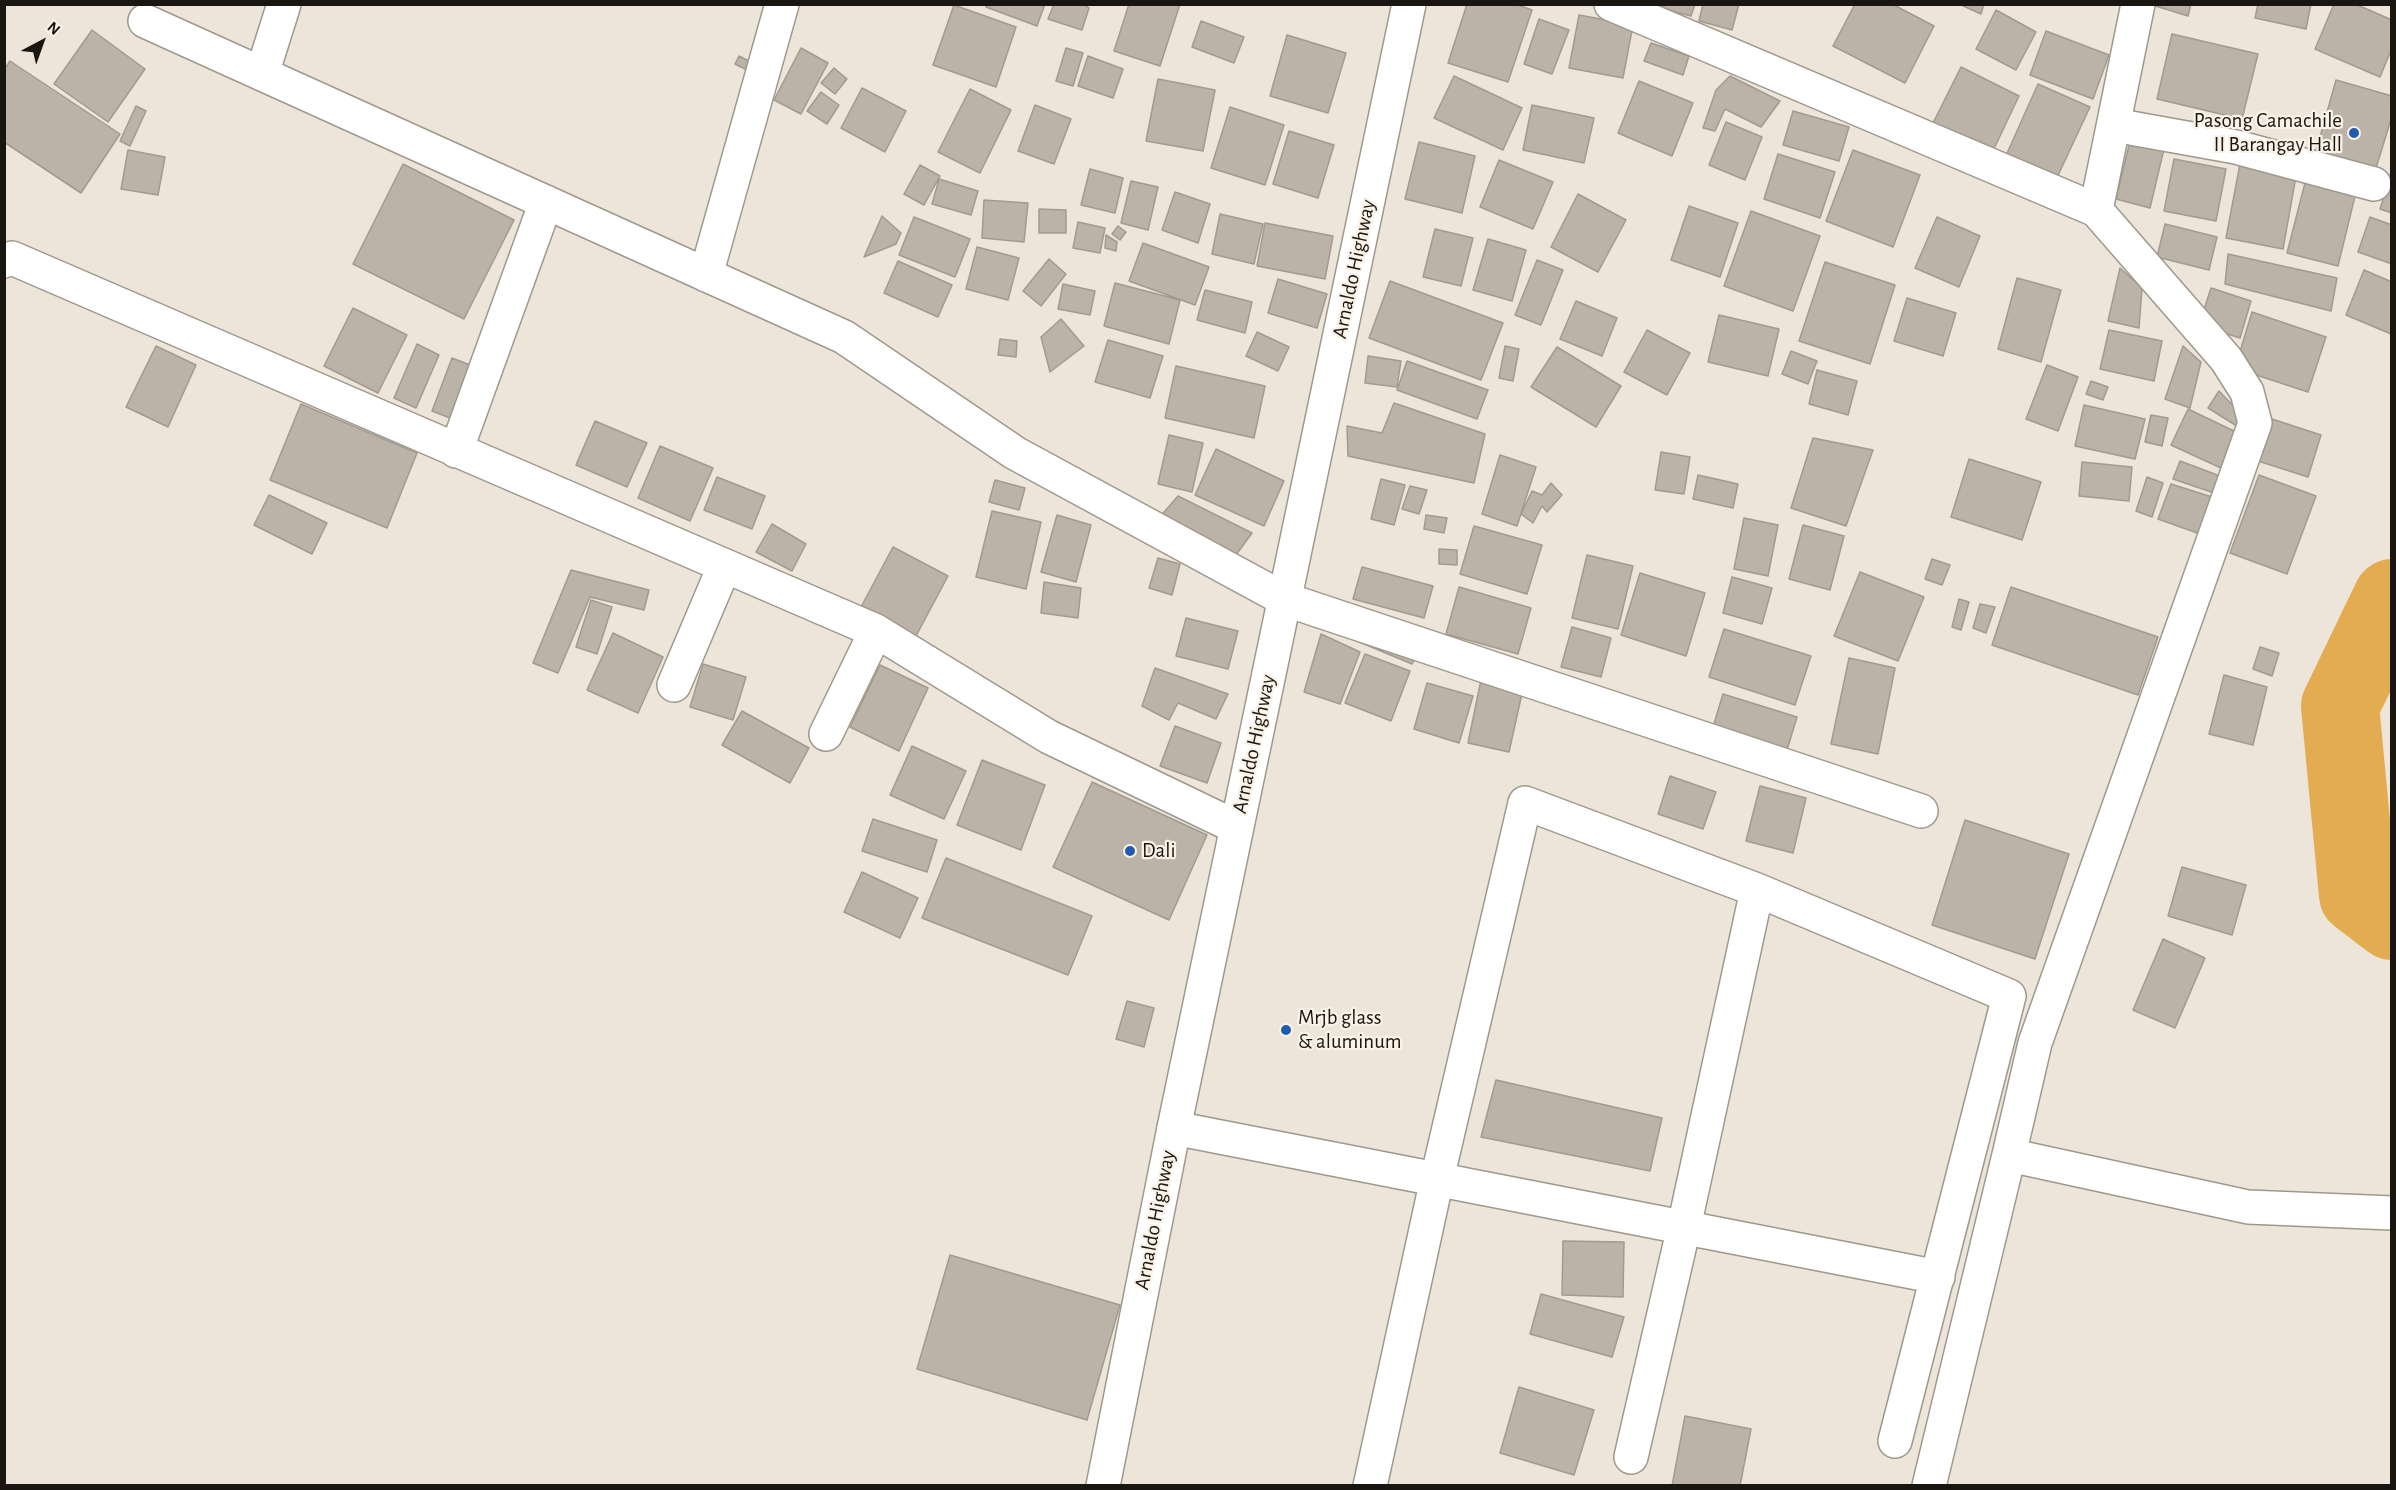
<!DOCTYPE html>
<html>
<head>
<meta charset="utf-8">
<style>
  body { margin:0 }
  #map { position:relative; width:2396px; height:1490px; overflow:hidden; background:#ede5d9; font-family:"Alegreya Sans",sans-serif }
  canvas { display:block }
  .frame { position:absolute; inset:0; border:6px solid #191612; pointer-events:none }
  .north { position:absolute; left:12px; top:12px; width:60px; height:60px; -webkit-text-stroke:4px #faf2e6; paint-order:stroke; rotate:41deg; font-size:16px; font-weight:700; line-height:24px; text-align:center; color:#191612 }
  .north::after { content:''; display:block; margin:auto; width:21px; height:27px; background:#191612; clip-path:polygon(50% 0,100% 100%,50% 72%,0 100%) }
</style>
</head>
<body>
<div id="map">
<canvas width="2396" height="1490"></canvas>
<div class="frame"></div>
<div class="north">N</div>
</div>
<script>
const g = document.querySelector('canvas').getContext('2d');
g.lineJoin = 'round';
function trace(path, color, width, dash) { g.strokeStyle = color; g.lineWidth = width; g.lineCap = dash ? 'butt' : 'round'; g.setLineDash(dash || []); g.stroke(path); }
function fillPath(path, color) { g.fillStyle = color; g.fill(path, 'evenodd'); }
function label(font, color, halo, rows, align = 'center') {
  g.font = font + ' "Alegreya Sans",sans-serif'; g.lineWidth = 4.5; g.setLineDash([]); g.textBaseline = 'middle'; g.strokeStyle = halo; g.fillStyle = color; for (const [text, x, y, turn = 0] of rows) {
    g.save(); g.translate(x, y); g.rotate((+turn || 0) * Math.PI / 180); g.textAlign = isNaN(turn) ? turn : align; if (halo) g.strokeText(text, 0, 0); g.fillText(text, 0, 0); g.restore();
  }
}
const river = new Path2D(`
  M2392,598L2340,706L2358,895L2392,921`);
const building = new Path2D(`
  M987,4H1045L1037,26L986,7Z
  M1054,4H1082L1089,8L1082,30L1048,19Z
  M1129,4H1180L1160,66L1114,51Z
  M1467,4H1515L1532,10L1508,82L1448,63Z
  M1660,4H1695L1691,16L1659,8Z
  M1703,4H1739L1732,30L1699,21Z
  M1855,4H1892L1934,26L1905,83L1833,46Z
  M1959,4H1984L1981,14Z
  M2149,4H2191L2188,16Z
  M2258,4H2311L2306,29L2255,18Z
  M2334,4H2355L2392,20V48L2380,77L2315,49Z
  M954,5L1016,27L996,87L933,65Z
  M1996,10L2036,32L2016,70L1976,49Z
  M1579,15L1633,25L1623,78L1569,68Z
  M1539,19L1569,30L1552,74L1524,64Z
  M1201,21L1244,37L1234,63L1192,47Z
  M92,30L145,69L108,122L54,84Z
  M2046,31L2109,55L2093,99L2030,75Z
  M2172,34L2258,54L2242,119L2157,99Z
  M1287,35L1346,53L1328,113L1270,96Z
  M1651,43L1689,56L1683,75L1644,61Z
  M801,48L828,63L801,114L774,100Z
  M1066,48L1083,53L1073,86L1056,81Z
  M739,56L753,63L749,71L735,64Z
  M1088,56L1123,69L1113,98L1078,86Z
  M10,61L120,134L81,193L4,142V70Z
  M1961,67L2019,96L1992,153L1933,123Z
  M834,68L847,79L835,94L821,83Z
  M1454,76L1522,108L1503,150L1434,118Z
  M1730,76L1780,101L1761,127L1725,109L1715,131L1703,128L1716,90Z
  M1158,79L1215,90L1203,151L1146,141Z
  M2336,80L2392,96V116L2376,168L2316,151Z
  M1639,81L1693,103L1672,156L1618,133Z
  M2038,84L2090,107L2054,184L2004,160Z
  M862,88L906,111L885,152L841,128Z
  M970,89L1011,110L980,173L938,152Z
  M821,92L839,105L827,124L807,111Z
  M1035,105L1071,119L1054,164L1018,151Z
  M1532,105L1594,118L1584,163L1523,150Z
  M136,106L146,111L130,146L120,141Z
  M1230,107L1284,125L1265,185L1211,168Z
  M1793,111L1849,127L1839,161L1783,145Z
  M1726,122L1762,137L1745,180L1709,165Z
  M1289,131L1334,145L1318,198L1273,184Z
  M2130,141L2164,149L2150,208L2116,199Z
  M1419,142L1475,156L1462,213L1405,199Z
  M128,150L165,157L158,195L121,189Z
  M1853,150L1920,175L1893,247L1826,221Z
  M1778,154L1835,172L1820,218L1764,199Z
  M2174,159L2226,169L2216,221L2164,211Z
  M1499,160L1553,182L1533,229L1480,207Z
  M403,164L514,220L464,319L353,264Z
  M2240,164L2296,176L2283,249L2226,238Z
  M920,165L940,176L924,205L904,194Z
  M1090,169L1123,178L1115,213L1081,205Z
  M2392,169V213L2380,209Z
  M939,179L978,191L971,215L932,204Z
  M2306,179L2356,192L2338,266L2287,253Z
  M1131,181L1158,187L1148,230L1121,223Z
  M1175,192L1210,204L1198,243L1162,230Z
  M1578,194L1626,220L1598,272L1551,247Z
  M984,200L1028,203L1024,242L982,238Z
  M1689,206L1738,223L1720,277L1671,260Z
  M1039,209L1066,210V233H1039Z
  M1751,211L1820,236L1793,311L1724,286Z
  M1220,214L1263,224L1254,264L1212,254Z
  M882,216L901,233L896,244L864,257Z
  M914,217L970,239L955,277L899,255Z
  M1937,217L1980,236L1959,287L1915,268Z
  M2370,217L2392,225V264L2358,252Z
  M1078,222L1105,228L1100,253L1073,248Z
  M1265,223L1333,236L1325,279L1257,266Z
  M2165,224L2217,237L2209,270L2157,257Z
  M1118,226L1126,232L1120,240L1112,234Z
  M1435,229L1473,238L1461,286L1423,277Z
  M1106,235L1117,242L1116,251L1105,248Z
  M1488,239L1526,250L1512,301L1473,290Z
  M1143,243L1209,267L1195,305L1129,281Z
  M977,247L1019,258L1008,300L966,289Z
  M2228,254L2337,278L2331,311L2225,284Z
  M1049,259L1066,274L1041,306L1023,291Z
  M1537,260L1563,270L1541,325L1515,315Z
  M898,261L952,285L938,317L884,293Z
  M1825,262L1895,285L1870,364L1799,341Z
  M2120,268L2142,288L2139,328L2108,321Z
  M2364,270L2392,282L2391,334L2346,315Z
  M2017,278L2061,290L2041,362L1998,349Z
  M1278,279L1327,294L1317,328L1268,313Z
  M1390,281L1503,323L1481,380L1369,338Z
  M1115,283L1180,300L1169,344L1104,326Z
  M1063,284L1095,291L1090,315L1058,309Z
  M2211,288L2251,301L2240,338L2199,325Z
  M1205,290L1252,302L1245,333L1197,320Z
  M1907,298L1956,313L1943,356L1894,341Z
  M1576,301L1617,318L1602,356L1560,339Z
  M353,308L407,335L378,393L324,366Z
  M2252,312L2326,337L2308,392L2235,368Z
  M1719,315L1779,329L1768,376L1708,362Z
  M1061,319L1084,346L1050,372L1041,337Z
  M1647,330L1690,353L1667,395L1624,372Z
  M2109,330L2162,341L2154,381L2100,369Z
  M1257,332L1289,347L1278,371L1246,356Z
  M1000,339L1017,341L1016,357L998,355Z
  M1108,340L1163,356L1150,398L1095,382Z
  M417,344L439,355L416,408L394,398Z
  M156,346L196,365L168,427L126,407Z
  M1505,346L1519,349L1513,381L1499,378Z
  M2183,346L2201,362L2190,408L2165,399Z
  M1557,347L1621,386L1596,427L1531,387Z
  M1791,351L1817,361L1808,384L1782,374Z
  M1368,356L1401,361L1397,387L1365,383Z
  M452,358L470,365L450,418L432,411Z
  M1407,361L1488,390L1477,419L1397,390Z
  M2047,365L2078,377L2058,431L2026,419Z
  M1176,366L1265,386L1254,438L1165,418Z
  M1817,370L1857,381L1848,415L1809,404Z
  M2091,381L2108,387L2103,400L2086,394Z
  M2219,391L2239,412L2240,428L2208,408Z
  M1394,403L1485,434L1474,483L1348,456L1347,426L1382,433Z
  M301,404L417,453L387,528L270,480Z
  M2084,405L2145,419L2135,459L2075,446Z
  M2188,409L2238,433L2221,468L2171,445Z
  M2151,415L2168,418L2162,446L2145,442Z
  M2269,418L2321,435L2308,477L2255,460Z
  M595,421L647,443L627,487L576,465Z
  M1169,435L1203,443L1192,492L1158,484Z
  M1813,438L1873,450L1846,526L1791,508Z
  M660,446L713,468L690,521L638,498Z
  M1216,449L1284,481L1264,526L1195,495Z
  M1661,452L1690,457L1684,494L1655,490Z
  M1500,455L1536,467L1517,526L1482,514Z
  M1969,459L2041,482L2022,540L1951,517Z
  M2180,461L2220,476L2214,493L2173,479Z
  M2082,462L2132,467L2129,501L2079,496Z
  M1698,475L1738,484L1733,508L1693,499Z
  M2259,475L2316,496L2287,574L2230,553Z
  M717,477L765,496L752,529L704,510Z
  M2147,477L2163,483L2152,517L2136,511Z
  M1381,479L1405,485L1394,525L1371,519Z
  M995,480L1025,488L1019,510L989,502Z
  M1551,483L1562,495L1547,512L1542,506L1533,523L1521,514L1532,491L1542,495Z
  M2171,484L2212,497L2200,534L2158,519Z
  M1410,486L1427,490L1419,514L1402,509Z
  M269,495L327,523L312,554L254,525Z
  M1178,496L1252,533L1236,555L1159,518Z
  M992,511L1041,522L1026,589L976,577Z
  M1057,515L1091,525L1076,582L1041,572Z
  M1426,515L1447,518L1444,533L1424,529Z
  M1744,518L1778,525L1768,576L1734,569Z
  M772,524L806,544L792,571L756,552Z
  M1803,525L1844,536L1830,590L1789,579Z
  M1474,526L1542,545L1527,594L1460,574Z
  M893,547L948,576L916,636L861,607Z
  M1439,549L1457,550V565L1439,564Z
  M1587,555L1633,566L1618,629L1572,618Z
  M1158,558L1180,564L1172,595L1149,588Z
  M1932,559L1950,565L1942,585L1925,579Z
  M1362,567L1433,586L1424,618L1353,599Z
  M571,570L649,590L644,610L590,597L558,673L533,663Z
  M1860,572L1924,597L1898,661L1834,636Z
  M1640,573L1705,593L1686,656L1621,635Z
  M1732,577L1772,588L1762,624L1723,613Z
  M1044,582L1081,588L1078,618L1041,613Z
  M1459,587L1531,608L1518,654L1446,634Z
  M2011,587L2158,637L2138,695L1992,645Z
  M1959,599L1969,602L1961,630L1952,627Z
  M591,600L612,607L597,654L576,647Z
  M1980,604L1995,607L1986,633L1973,628Z
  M1186,618L1238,631L1228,669L1176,656Z
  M1321,626L1417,655L1412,664Z
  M1572,627L1611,638L1601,677L1561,667Z
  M1724,629L1811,656L1795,705L1709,677Z
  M613,633L663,657L638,713L587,690Z
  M1321,634L1360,652L1340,704L1304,692Z
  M2260,647L2279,653L2272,676L2253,669Z
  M1365,654L1410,671L1391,721L1345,703Z
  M1849,658L1895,668L1878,754L1831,744Z
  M703,664L746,677L733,720L690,707Z
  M880,665L928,688L899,751L850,727Z
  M1155,668L1228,694L1216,719L1178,703L1169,720L1142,706Z
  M2224,675L2267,687L2253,745L2209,734Z
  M1481,680L1523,689L1509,752L1468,743Z
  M1427,683L1473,696L1459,743L1414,729Z
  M1723,694L1797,717L1787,750L1713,727Z
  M742,711L809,748L790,783L722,745Z
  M1175,726L1221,743L1207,783L1160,766Z
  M912,746L966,771L944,819L890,795Z
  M982,760L1045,785L1021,850L957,825Z
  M1670,776L1716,792L1703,829L1658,814Z
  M1092,782L1207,835L1169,920L1053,867Z
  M1760,786L1806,798L1793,853L1746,841Z
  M873,819L937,840L927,872L862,851Z
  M1965,820L2069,854L2035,959L1932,925Z
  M946,858L1092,916L1068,975L922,918Z
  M2182,867L2246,885L2232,935L2168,916Z
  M862,872L918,898L900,938L844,912Z
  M2163,939L2205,958L2175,1028L2133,1010Z
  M1127,1001L1154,1008L1144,1047L1116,1039Z
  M1496,1080L1662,1118L1650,1171L1481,1137Z
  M1563,1241L1624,1242L1623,1297L1562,1295Z
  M950,1255L1120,1305L1087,1420L917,1369Z
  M1541,1294L1624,1317L1612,1357L1530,1334Z
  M1519,1387L1594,1410L1574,1475L1500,1453Z
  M1685,1416L1751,1429L1740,1486H1672Z`);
const minor = new Path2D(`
  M1611,4L2096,210L2226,359L2247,392L2255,423L2035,1043L2009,1155L2248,1207L2392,1213
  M145,21L844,337L1015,453L1284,599L1921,811
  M262,74L284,4
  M2114,125L2236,147L2374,184
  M2096,210L2138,4
  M4,261L12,258L876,631L1049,737L1236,827
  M706,275L782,4
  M456,451L546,202
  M674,685L724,567
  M826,734L876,631
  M1174,1128L1938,1277
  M1631,1457L1684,1227L1757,890
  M1370,1486L1437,1179L1525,803L1757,890L2009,996L1895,1441
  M1929,1486L2009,1155`);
const major = new Path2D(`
  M1103,1486L1174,1128L1409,4`);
const markers = [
  [2354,133,6,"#205cad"],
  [1130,851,6,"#205cad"],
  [1286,1030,6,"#205cad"]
];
const poiNames = [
  ["Pasong Camachile",2342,121,"right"],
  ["II Barangay Hall",2342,145,"right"],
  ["Dali",1142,851],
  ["Mrjb glass",1298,1018],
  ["& aluminum",1298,1042]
];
const streetNames = [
  ["Arnaldo Highway",1354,269,-78],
  ["Arnaldo Highway",1254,744,-78],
  ["Arnaldo Highway",1155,1220,-79]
];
trace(river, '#e3ac50', 78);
fillPath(building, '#bbb3a8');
trace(building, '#a29a90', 1.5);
trace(minor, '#9f988d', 36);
trace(major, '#9f988d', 36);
trace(minor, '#fff', 33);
trace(major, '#fff', 33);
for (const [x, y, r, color] of markers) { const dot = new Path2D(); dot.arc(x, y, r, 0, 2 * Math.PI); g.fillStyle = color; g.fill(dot); trace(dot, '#faf2e6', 2); }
label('21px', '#191612', '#faf2e6', poiNames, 'left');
label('21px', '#191612', '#faf2e6', streetNames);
</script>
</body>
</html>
